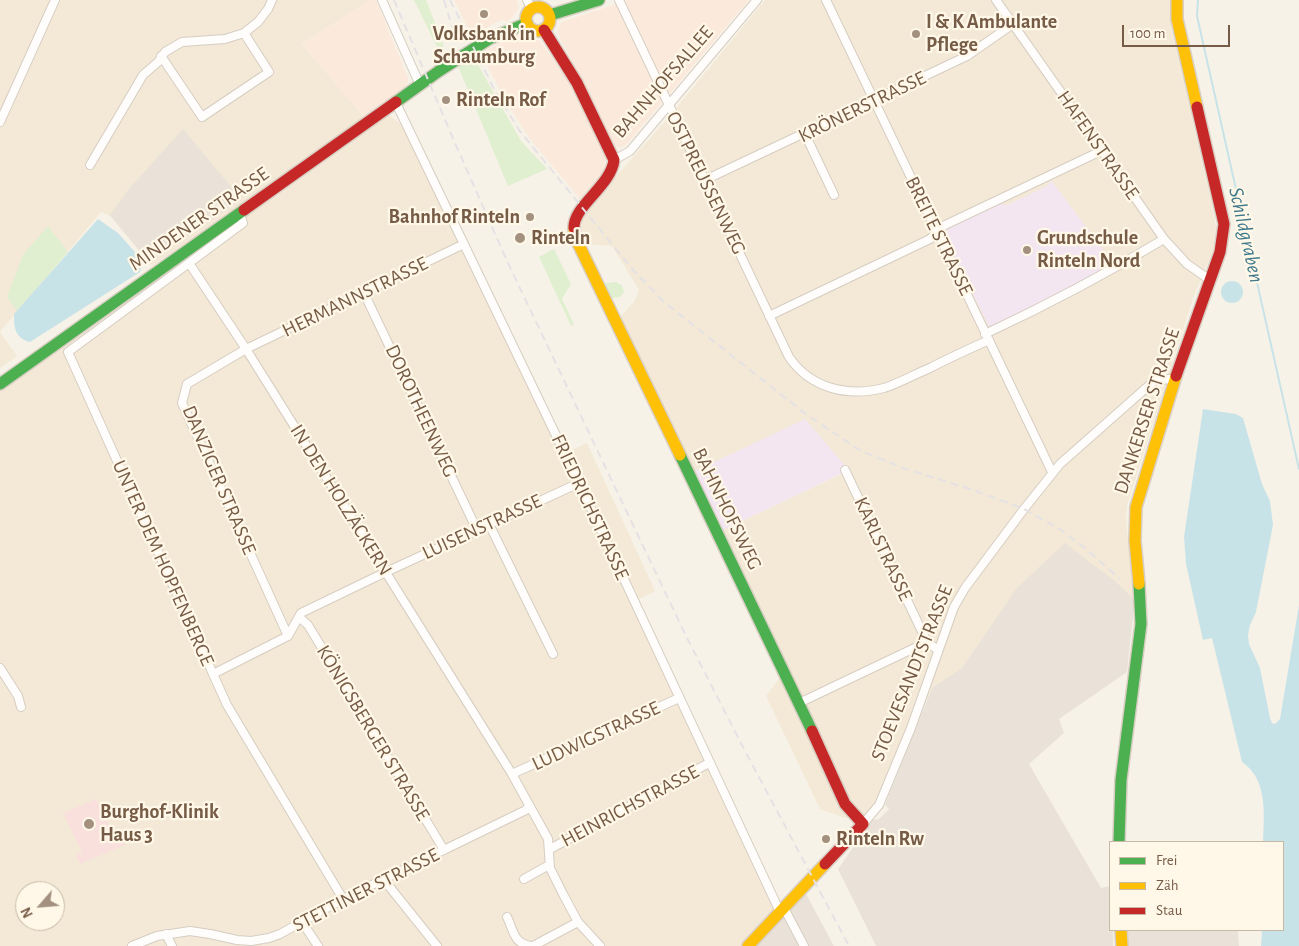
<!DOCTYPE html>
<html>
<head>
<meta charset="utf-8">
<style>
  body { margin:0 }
  #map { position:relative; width:1299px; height:946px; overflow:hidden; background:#f7f2e7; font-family:"Alegreya Sans",sans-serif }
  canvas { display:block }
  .legend { position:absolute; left:1109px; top:841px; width:175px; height:90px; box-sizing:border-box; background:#fff8e8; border:1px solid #c8b9a7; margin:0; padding:6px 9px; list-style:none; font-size:15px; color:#765b46 }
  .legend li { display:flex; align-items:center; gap:10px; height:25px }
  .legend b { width:25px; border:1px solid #c8b9a7 }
  .north { position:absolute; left:15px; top:881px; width:50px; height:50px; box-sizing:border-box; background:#fff8e8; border:1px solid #c8b9a7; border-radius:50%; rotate:243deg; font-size:14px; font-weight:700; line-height:20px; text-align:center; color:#765b46 }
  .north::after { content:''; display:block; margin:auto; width:18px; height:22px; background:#a3907e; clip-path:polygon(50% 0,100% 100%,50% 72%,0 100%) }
  .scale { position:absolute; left:1122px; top:25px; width:108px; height:22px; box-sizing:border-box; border:2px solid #765b46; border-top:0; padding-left:6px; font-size:15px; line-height:18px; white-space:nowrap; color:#765b46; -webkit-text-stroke:4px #fff8e8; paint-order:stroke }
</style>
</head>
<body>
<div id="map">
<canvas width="1299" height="946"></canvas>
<ul class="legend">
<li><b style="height:6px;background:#4caf50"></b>Frei</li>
<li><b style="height:6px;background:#ffc107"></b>Zäh</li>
<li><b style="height:6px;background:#c62828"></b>Stau</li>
</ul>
<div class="north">N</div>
<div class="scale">100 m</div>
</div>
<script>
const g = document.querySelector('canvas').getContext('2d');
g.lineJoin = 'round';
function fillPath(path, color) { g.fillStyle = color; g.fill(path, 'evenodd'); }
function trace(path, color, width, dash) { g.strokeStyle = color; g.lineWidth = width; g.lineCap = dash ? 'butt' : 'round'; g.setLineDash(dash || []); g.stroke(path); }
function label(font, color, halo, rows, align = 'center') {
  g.font = font + ' "Alegreya Sans",sans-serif'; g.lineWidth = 4.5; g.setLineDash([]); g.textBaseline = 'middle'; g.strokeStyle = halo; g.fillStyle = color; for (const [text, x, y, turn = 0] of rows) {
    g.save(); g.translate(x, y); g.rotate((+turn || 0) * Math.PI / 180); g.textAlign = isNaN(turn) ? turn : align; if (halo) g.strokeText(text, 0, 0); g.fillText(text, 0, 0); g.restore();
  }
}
const residential = new Path2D(`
  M0,0H370L302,44L365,118L264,190L152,266L110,216L101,212L0,332L17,356L0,368Z
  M765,0H1171V27L1214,215L1216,229L1212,253L1193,298L1127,506L1126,519L1134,599L1116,582L1016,589L962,669L932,688L879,805L863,824L820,809L766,696L784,672L719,532L848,471L691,473L621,322V316L634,302L639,290L612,246L583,244L581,234L582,219L587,209L667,119Z
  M389,115L402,125L438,191L565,453L587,443L655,591L635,601L780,912L748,946H0V391L30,368L259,205L271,200ZM25,891H55V921H25Z`);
const commercial = new Path2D(`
  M370,0H376L408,78V83L406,87L365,118L302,44Z
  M454,0H517L519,8L512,18L507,21L501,20L488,27L484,33L474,40Z
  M628,0H749L626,145L619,148L614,145L571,59L561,41L558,30L561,23L565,21Z
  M522,34L540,41L567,79L606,159L604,172L580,199L530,139L506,102L481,53L512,37Z`);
const industrial = new Path2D(`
  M183,129L242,200L148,261L110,215L128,190Z
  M1065,543L1116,582L1134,599L1133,617L1127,672L1059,719L1064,733L1029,764L1101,888L1110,886V930H1113V946H876L838,869L872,820L879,819L889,809L885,805L932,688L962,668L1016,589Z
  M805,892L834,946H753Z
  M1127,930H1238L1239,946H1127Z`);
const education = new Path2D(`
  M1051,180L1114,264L1056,296L989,327L944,235L947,229L999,204L1007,205L1047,186Z
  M805,419L849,470L719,532L691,473Z`);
const medical = new Path2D(`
  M96,799L115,837L120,835L125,845L80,864L76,855L82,852L63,813Z`);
const green = new Path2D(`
  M414,0H426L444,46L438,49Z
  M473,56L521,141L547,169L508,186L458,66Z
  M48,226L68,252L17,311L7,297L23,255Z
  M554,249L571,284L562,299L574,324L571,326L539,257Z
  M616,282L622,285L624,292L620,297L612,298L605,285L606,283Z`);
const water = new Path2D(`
  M98,219L118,233L141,259L142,264L140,272L30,342C15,338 14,328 14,314Z
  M1221 292a11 11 0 1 1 22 0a11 11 0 1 1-22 0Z
  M1203,409L1236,414L1243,418L1262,484L1270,501L1273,525L1256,612L1250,625L1248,635L1249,644L1260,668L1270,718L1272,723L1275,724L1280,719L1299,605V946H1261L1262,930H1283V842H1263C1264,815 1268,779 1242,762L1212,638L1203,640L1186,564L1184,537Z`);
const stream = new Path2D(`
  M1198,0L1197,16L1299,469`);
const street = new Path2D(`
  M382,0L420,85
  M527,0L532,9
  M619,0L789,357C811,389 848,397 884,388C900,383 915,374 930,368C949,358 969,349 989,340
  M826,0L1052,472
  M996,0L1164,239L1187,264L1210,280
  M161,56L202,117L269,72L244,33
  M396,103L579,483L780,912
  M0,122L55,0
  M805,134L834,195
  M614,160L630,151L757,0
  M90,165L143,75L158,62L165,52L182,42L225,39L244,33L258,22L268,9L272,0
  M705,180L967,56L1013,24
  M240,214L243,223L189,263L246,349L512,774L548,839L550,868L564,896L578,922L600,946
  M189,263L68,352L227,705L343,899
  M364,293L477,530
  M769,316L930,239L943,226L1101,151
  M985,334C1047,305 1106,274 1164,239
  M845,470L927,642L938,650
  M489,524L553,654
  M299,617L308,625L444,850
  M288,636L182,403L187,384L246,349L464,244
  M0,668L18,696L21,707
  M213,674L288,636L301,613L386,572L579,483
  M799,703L927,642
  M512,774L679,698
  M863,824L879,805L911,728L954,607L965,588L1024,509L1060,464L1154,381L1169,379L1174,381
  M550,849L709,763
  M524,879L549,865
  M384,880L437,946
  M784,908L804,946
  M507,917C514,931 513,943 531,946
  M302,922L318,946
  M166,934L172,946
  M132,946L157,936L190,931L210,934L237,940L251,941L269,938L280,934L343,899L526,810L529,806
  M533,946L578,922`);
const fast = new Path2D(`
  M550,15L599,0
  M396,102L439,71L489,39L527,23
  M0,384L244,210
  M680,455L812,731
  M1119,842L1121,780L1141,624L1139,584`);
const slow = new Path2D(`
  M1177,0V19L1197,107
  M526 19a12 12 0 1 1 24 0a12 12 0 1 1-24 0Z
  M574,228L575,237L680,455
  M1139,584L1135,541L1136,507L1176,376
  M1121,930L1122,946
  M748,946L825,864`);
const jam = new Path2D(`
  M544,30L577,83L614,160C611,186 573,206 574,228
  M244,210L396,102
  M1176,376L1220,252L1224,224L1197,107
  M812,731L845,804L863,824L825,864`);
const rail = new Path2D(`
  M394,0L455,143L507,261L687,638L745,751L849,946
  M444,0L456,40
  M450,0L493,87L519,130L633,270L664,302L807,415L861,451L903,468L976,491L1024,509L1061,530L1086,549L1120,579`);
const markers = [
  [484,14,5,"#a3907e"],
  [916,34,5,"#a3907e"],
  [446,100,5,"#a3907e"],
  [530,217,5,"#a3907e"],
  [520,238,6,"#a3907e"],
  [1027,250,5,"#a3907e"],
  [89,824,6,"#a3907e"],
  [826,839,5,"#a3907e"]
];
const poiNames = [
  ["I & K Ambulante",926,22],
  ["Pflege",926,45],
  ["Volksbank in",484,34,"center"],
  ["Schaumburg",484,57,"center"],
  ["Rinteln Rof",456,100],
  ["Bahnhof Rinteln",520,217,"right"],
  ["Rinteln",531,238],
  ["Grundschule",1037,238],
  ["Rinteln Nord",1037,261],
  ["Burghof-Klinik",100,812],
  ["Haus 3",100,835],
  ["Rinteln Rw",836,839]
];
const streetNames = [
  ["BAHNHOFSALLEE",663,82,-49],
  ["KRÖNERSTRASSE",862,107,-26],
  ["HAFENSTRASSE",1098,145,55],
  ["OSTPREUSSENWEG",706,183,64],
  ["MINDENER STRASSE",199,219,-35],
  ["BREITE STRASSE",939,236,64],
  ["HERMANNSTRASSE",355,297,-26],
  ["DOROTHEENWEG",421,411,65],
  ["DANKERSER STRASSE",1147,411,-72],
  ["DANZIGER STRASSE",219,480,67],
  ["IN DEN HOLZÄCKERN",341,500,58],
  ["FRIEDRICHSTRASSE",590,507,65],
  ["BAHNHOFSWEG",727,509,64],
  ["LUISENSTRASSE",482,527,-25],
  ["KARLSTRASSE",883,549,65],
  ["UNTER DEM HOPFENBERGE",163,563,66],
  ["STOEVESANDTSTRASSE",912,673,-68],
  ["KÖNIGSBERGER STRASSE",373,733,59],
  ["LUDWIGSTRASSE",596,736,-25],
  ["HEINRICHSTRASSE",630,806,-28],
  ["STETTINER STRASSE",366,890,-27]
];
const waterNames = [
  ["Schildgraben",1246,235,77]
];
fillPath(residential, '#f3e9d6');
fillPath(commercial, '#fbeadc');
fillPath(industrial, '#eae2d8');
fillPath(education, '#f4e6f1');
fillPath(medical, '#fae0dd');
fillPath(green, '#e0efd0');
fillPath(water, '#c8e3e8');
trace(stream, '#c8e3e8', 2);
trace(street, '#d6cdc2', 10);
trace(fast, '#d8cec3', 14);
trace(slow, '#d8cec3', 14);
trace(jam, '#d8cec3', 14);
trace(street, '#fefdfb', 8);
trace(fast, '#4caf50', 11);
trace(slow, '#ffc107', 11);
trace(jam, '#c62828', 11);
trace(rail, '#e5e1e4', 2, [8, 5]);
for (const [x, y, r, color] of markers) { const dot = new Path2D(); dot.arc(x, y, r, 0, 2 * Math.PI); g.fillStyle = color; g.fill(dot); trace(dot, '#fff8e8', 2); }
label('bold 20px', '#765b46', '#fff8e8', poiNames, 'left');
label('20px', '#765b46', '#fff8e8', streetNames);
label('italic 21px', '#3e788b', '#fff8e8', waterNames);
</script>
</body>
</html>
